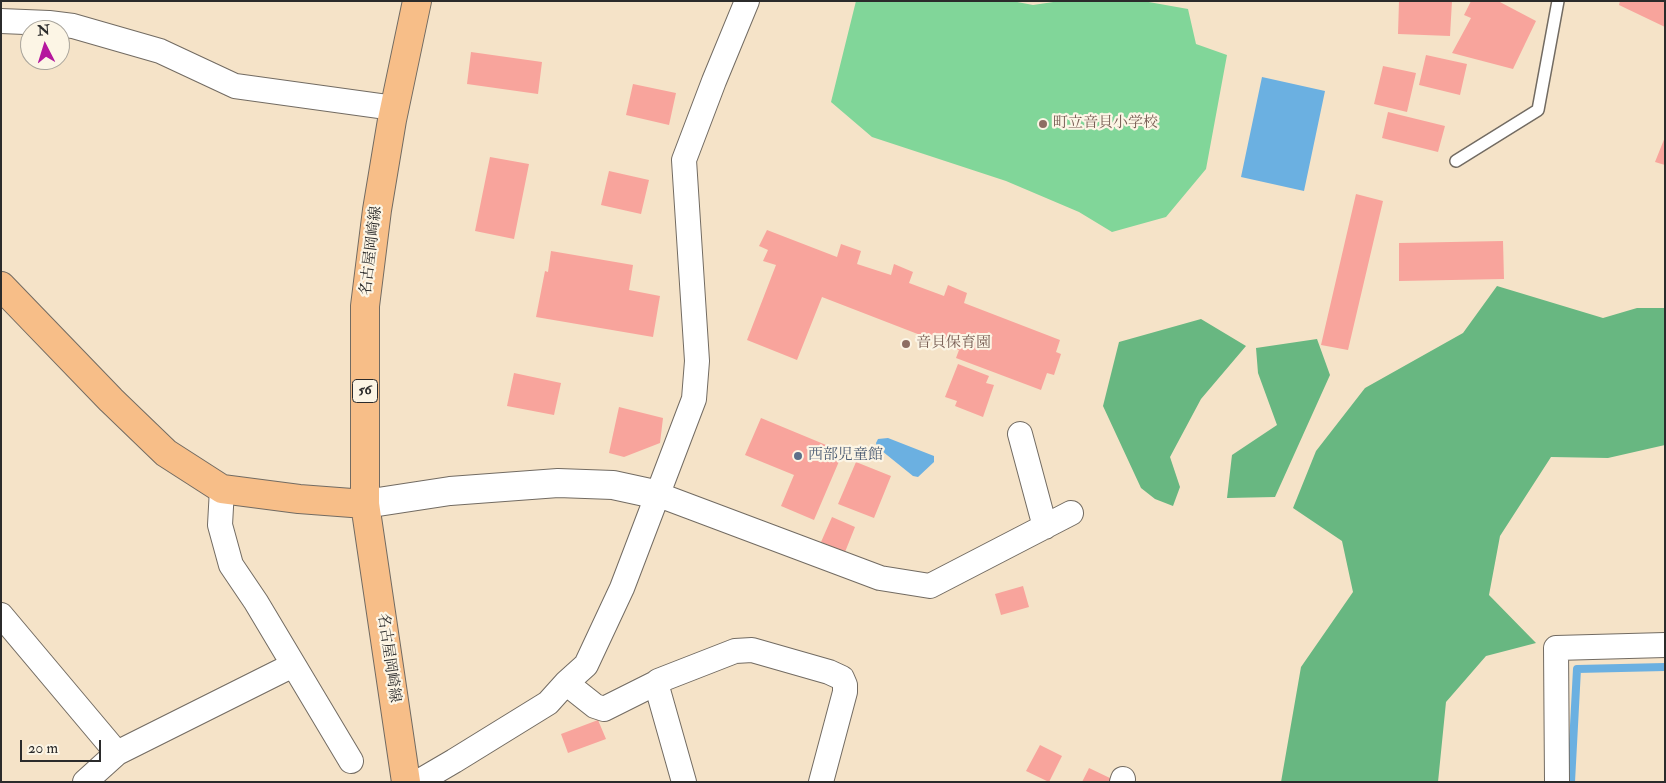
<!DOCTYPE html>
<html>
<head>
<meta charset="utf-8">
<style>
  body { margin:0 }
  #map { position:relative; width:1666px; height:783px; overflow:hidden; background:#f5e3c8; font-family:"IM FELL Double Pica",serif }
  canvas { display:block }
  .frame { position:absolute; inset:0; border:2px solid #2b2b2b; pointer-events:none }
  .north { position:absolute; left:20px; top:20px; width:50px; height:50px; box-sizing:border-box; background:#fcf5e5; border:1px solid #a8a49b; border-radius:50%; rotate:355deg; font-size:14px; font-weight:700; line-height:20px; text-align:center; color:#2b2b2b }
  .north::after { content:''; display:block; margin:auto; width:18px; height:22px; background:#b5179e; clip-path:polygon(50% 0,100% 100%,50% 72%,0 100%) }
  .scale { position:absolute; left:20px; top:740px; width:81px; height:22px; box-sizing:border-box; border:2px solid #2b2b2b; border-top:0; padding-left:6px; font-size:15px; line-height:18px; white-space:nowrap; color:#2b2b2b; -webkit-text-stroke:4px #fcf5e5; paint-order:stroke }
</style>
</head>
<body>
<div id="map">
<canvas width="1666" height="783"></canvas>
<div class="frame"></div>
<div class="north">N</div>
<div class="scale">20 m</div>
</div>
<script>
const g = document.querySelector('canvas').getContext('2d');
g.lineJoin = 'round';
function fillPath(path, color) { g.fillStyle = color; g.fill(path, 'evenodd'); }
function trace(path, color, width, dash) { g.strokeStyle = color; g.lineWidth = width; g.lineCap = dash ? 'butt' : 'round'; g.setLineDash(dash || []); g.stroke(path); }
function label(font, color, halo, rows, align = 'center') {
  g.font = font + ' "IM FELL Double Pica","Noto Serif JP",serif'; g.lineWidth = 4.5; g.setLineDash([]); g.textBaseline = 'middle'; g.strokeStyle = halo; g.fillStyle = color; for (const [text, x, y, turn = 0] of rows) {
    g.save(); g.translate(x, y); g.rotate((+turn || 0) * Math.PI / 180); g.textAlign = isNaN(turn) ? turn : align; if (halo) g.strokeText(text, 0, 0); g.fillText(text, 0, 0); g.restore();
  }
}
const green = new Path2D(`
  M856,1H1012L1033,5L1060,1H1143L1188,9L1196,44L1227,55L1206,169L1166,217L1112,232L1079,212L1006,181L872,137L831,102Z`);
const forest = new Path2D(`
  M1497,286L1603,318L1637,308H1665V445L1608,458L1551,457L1500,536L1489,595L1536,643L1486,656L1446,702L1438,782H1281L1301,667L1353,592L1342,541L1293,508L1316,451L1365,388L1463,333Z
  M1201,319L1246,346L1201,399L1170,457L1180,487L1173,506L1155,499L1141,488L1103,406L1119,342Z
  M1317,339L1330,375L1275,497L1227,498L1232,455L1277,425L1258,373L1256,348Z`);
const water = new Path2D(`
  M1262,77L1325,91L1304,191L1241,177Z
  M888,438L934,456V462L918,477L913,476L877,447L876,443L878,439Z`);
const stream = new Path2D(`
  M1571,782L1577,669L1665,667`);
const building = new Path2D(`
  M1399,1H1452L1450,36L1398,34Z
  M1471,1H1498L1536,21L1513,69L1452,53L1471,18L1464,15Z
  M1620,1H1665V27L1619,5Z
  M471,52L542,62L538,94L467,84Z
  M1426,55L1467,64L1460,95L1419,85Z
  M1383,66L1416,73L1407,112L1374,104Z
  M633,84L676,93L669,125L626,115Z
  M1388,112L1445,126L1438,152L1382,138Z
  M1665,137V165L1655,162Z
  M490,157L529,164L514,239L475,231Z
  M609,171L649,180L641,214L601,205Z
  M1356,194L1383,201L1348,350L1321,345Z
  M767,230L837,257L841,244L861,251L857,264L891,275L894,264L913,272L909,283L944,296L948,285L967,293L964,303L1060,340L1056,352L1061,354L1054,375L1047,373L1041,390L956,358L959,350L822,297L797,360L747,340L776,265L763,261L768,250L759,246Z
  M1503,241L1504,279L1399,281V243Z
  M551,251L633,265L629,290L660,296L653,337L536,317L545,271L548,272Z
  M958,364L989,376L986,383L994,385L983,417L955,406L957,401L945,397Z
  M514,373L561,383L554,415L507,406Z
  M619,407L663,418L660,443L624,457L609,453Z
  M761,418L843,452L814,520L781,506L794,475L745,455Z
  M856,462L891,476L874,518L838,504Z
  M832,517L855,527L845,552L821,542Z
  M1023,586L1029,607L1001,615L995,594Z
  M598,720L606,739L568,753L561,734Z
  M1040,745L1062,756L1049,782L1026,771Z
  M1089,768L1112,779L1110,782H1082Z`);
const service = new Path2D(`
  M1456,161L1538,110L1558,1`);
const minor = new Path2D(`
  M1,21L49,23L73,26L160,51L235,86L394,108
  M1020,434L1045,527
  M222,489L220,525L231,565L256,602L351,761
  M659,495L880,578L930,586L1071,513
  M1,615L117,753
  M566,683L595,706L604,709L656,683L658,681L735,651L752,650L829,672L842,678L845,685V692L821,782
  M656,683L684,782
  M85,782L117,753L293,665
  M418,782L454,761L548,703L566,683L586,665L622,588L694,399L697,361L684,160L714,81L747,1
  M1122,782L1123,779
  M1557,782L1556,648L1665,645`);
const tertiary = new Path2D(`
  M365,504L450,491L558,483L613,485L659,495`);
const primary = new Path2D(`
  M1,286L111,400L166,453L222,489L299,499L365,504
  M406,782L365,504V306L377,210L392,120L417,1`);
const markers = [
  [1043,124,5,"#8d6e63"],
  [906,344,5,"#8d6e63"],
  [798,456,5,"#5c6f8a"]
];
const shields = [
  [365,391,25]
];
const shieldNames = [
  ["56",365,391]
];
const educationNames = [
  ["町立音貝小学校",1053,124],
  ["音貝保育園",916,344]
];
const streetNames = [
  ["名古屋岡崎線",372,251,-83],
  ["名古屋岡崎線",388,658,82]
];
const serviceNames = [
  ["西部児童館",808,456]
];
fillPath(green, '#81d699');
fillPath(forest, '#68b781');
fillPath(water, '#6bb0e1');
trace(stream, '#6bb0e1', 8);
fillPath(building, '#f8a49c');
trace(service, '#726b62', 14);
trace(minor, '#726b62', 26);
trace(tertiary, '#726b62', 30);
trace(primary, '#726b62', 30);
trace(service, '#fff', 11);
trace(minor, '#fff', 24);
trace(tertiary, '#fff', 28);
trace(primary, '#f7be88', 28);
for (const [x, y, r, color] of markers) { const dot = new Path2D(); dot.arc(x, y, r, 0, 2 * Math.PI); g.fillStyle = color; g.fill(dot); trace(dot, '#fcf5e5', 2); }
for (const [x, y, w] of shields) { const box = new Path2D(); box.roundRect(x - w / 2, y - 11.5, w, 23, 4); g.fillStyle = '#fcf5e5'; g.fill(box); trace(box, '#2b2b2b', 1); }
label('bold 14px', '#2b2b2b', null, shieldNames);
label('15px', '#785e54', '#fcf5e5', educationNames, 'left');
label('15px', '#2b2b2b', '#fcf5e5', streetNames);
label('15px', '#4e5e75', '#fcf5e5', serviceNames, 'left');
</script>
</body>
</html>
